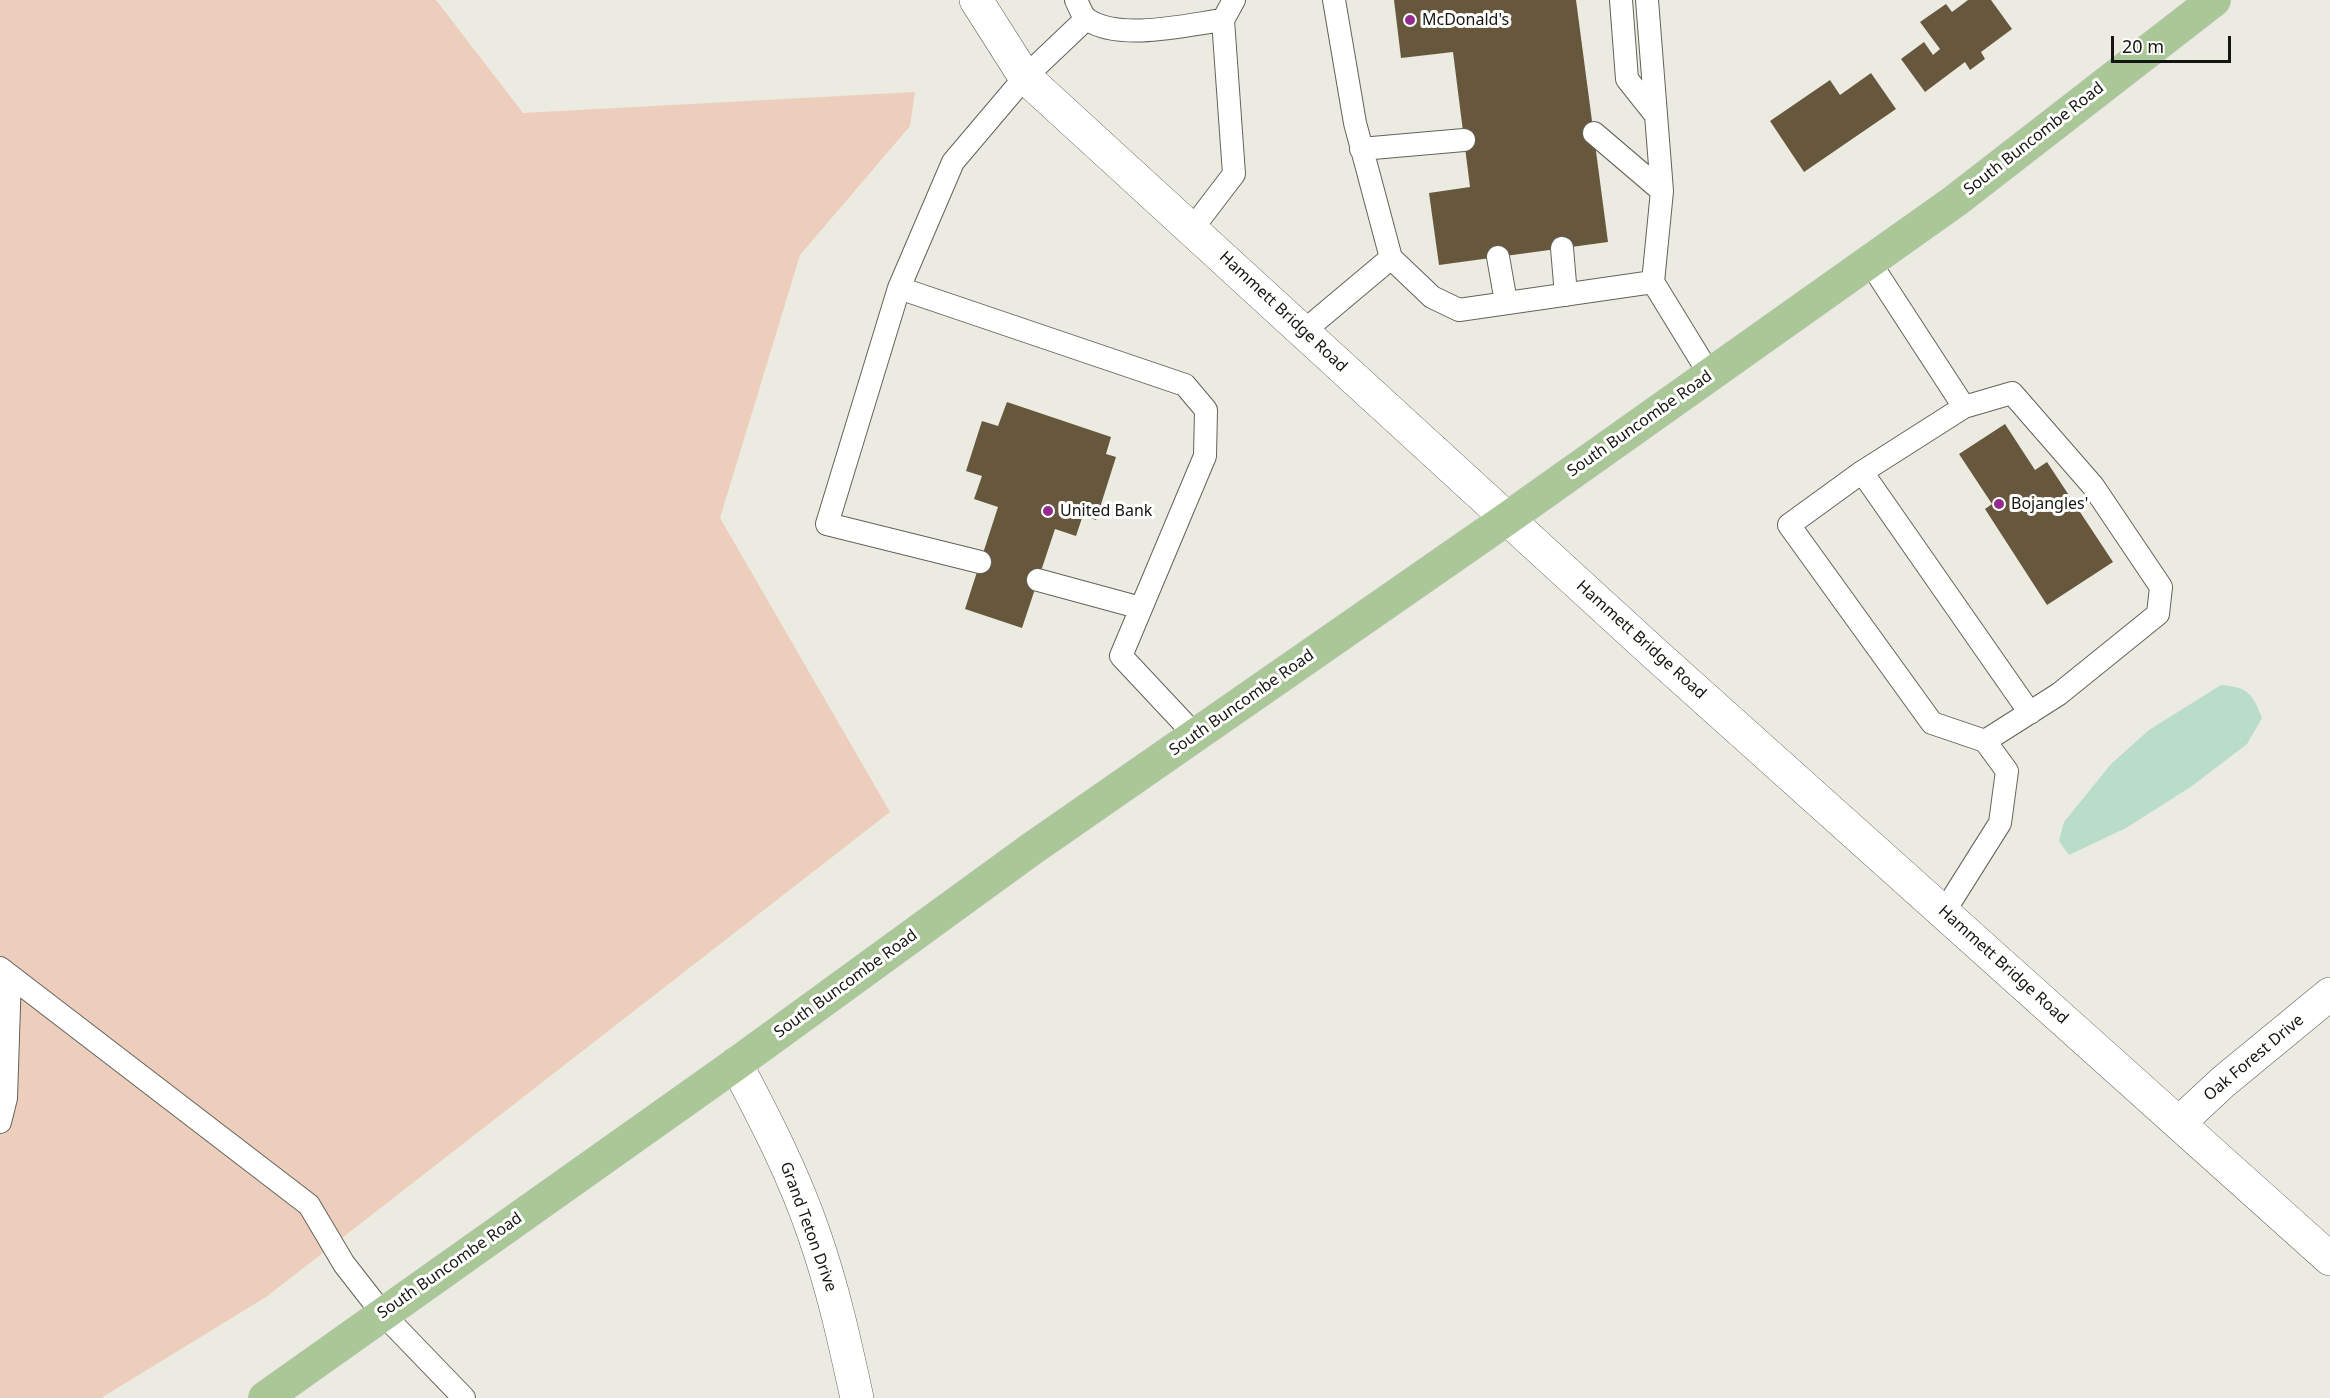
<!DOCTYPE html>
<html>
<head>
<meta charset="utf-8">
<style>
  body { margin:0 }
  #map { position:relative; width:2330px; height:1398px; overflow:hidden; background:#ebebe1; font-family:"Noto Sans",sans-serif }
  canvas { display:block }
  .scale { position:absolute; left:2111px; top:36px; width:120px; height:27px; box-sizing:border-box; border:3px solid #151511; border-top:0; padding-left:8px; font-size:18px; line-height:21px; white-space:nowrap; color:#151511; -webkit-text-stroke:4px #fffffe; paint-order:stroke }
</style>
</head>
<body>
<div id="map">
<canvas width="2330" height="1398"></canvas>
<div class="scale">20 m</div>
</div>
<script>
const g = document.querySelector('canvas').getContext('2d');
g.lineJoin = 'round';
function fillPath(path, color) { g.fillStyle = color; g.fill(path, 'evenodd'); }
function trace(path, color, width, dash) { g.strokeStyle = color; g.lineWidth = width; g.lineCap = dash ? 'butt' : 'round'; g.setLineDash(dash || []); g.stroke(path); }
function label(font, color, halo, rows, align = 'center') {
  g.font = font + ' "Noto Sans",sans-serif'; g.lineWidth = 6; g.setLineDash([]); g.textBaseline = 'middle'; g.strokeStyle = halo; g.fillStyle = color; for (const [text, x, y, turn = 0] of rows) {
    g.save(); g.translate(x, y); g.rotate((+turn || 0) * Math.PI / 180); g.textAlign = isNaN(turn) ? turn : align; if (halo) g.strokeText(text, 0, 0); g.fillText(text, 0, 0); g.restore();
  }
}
const green = new Path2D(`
  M0,0H436L523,113L915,92L910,126L800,255L720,518L890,812L266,1297L101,1398H0Z`);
const water = new Path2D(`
  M2221,685C2248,687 2252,693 2262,718L2247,744L2192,786L2126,828L2069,855L2059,841L2064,822L2111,764L2149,730Z`);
const building = new Path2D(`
  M1394,0H1576L1608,242L1439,265L1429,193L1470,187L1453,52L1401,58Z
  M1968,0H1991L2012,29L1981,52L1985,59L1970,70L1965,62L1925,92L1901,59L1924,42L1933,55L1940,49L1920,22L1946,4L1952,12Z
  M1871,73L1896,109L1804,172L1770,121L1830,80L1840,95Z
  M1007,402L1111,437L1106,454L1116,457L1096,520L1083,515L1076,536L1055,529L1022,628L965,609L998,507L974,499L982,476L966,471L982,421L998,426Z
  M2005,424L2035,470L2047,462L2113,562L2047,605L1985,509L1992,504L1959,454Z`);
const lane = new Path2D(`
  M1076,0C1079,6 1082,16 1088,20C1121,41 1186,25 1223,20
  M1621,0L1627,79L1654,113
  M1647,0L1662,191L1653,282L1710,375
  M1594,133L1662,191
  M1361,149L1464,140
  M1192,229L1234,174L1223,20L1234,0
  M1562,248L1566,295
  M1498,257L1506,302
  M1391,258L1432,297L1459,310L1653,282
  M1869,261L1964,407L1862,472L1789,525L1932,723L1985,741L2007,771L2000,823L1944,912
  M899,288L1185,385L1206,410L1205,456L1121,656L1195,735
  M1304,331L1391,258L1355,123L1334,0
  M1964,407L2012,393L2093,486L2161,587L2158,614L2059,694L1985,741
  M1862,472L2030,713
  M980,562L827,524L899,288L953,162L1025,77L1086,19
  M1038,580L1141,608
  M0,968L309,1205L344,1264L383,1314L464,1398
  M0,1122L6,1098L10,976`);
const street = new Path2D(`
  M976,0L1025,77L1654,653L2330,1259
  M736,1064C765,1119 794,1175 814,1234C833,1288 845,1343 857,1398
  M2179,1123L2223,1082L2330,994`);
const primary = new Path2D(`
  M265,1398L736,1064L1030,850L1508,518L1955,201L2214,0`);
const markers = [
  [1410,20,6,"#932b8f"],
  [1999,504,6,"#932b8f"],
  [1048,511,6,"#932b8f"]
];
const poiNames = [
  ["McDonald's",1422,20],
  ["Bojangles'",2011,504],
  ["United Bank",1060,511]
];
const streetNames = [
  ["South Buncombe Road",2034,139,-38],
  ["Hammett Bridge Road",1283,312,43],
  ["South Buncombe Road",1640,424,-35],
  ["Hammett Bridge Road",1641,640,42],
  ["South Buncombe Road",1242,703,-35],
  ["Hammett Bridge Road",2003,965,42],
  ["South Buncombe Road",846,984,-36],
  ["Oak Forest Drive",2254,1058,-40],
  ["Grand Teton Drive",808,1227,70],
  ["South Buncombe Road",450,1266,-35]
];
fillPath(green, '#edcdbb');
fillPath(water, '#badcca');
fillPath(building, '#67573d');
trace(lane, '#63635a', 24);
trace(street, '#63635a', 34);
trace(primary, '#c7c7c6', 34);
trace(lane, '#fff', 22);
trace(street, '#fff', 33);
trace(primary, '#aac797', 33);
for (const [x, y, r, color] of markers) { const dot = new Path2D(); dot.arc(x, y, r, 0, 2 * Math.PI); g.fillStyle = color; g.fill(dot); trace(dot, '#fffffe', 2); }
label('16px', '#151511', '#fffffe', poiNames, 'left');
label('16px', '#151511', '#fffffe', streetNames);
</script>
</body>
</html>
